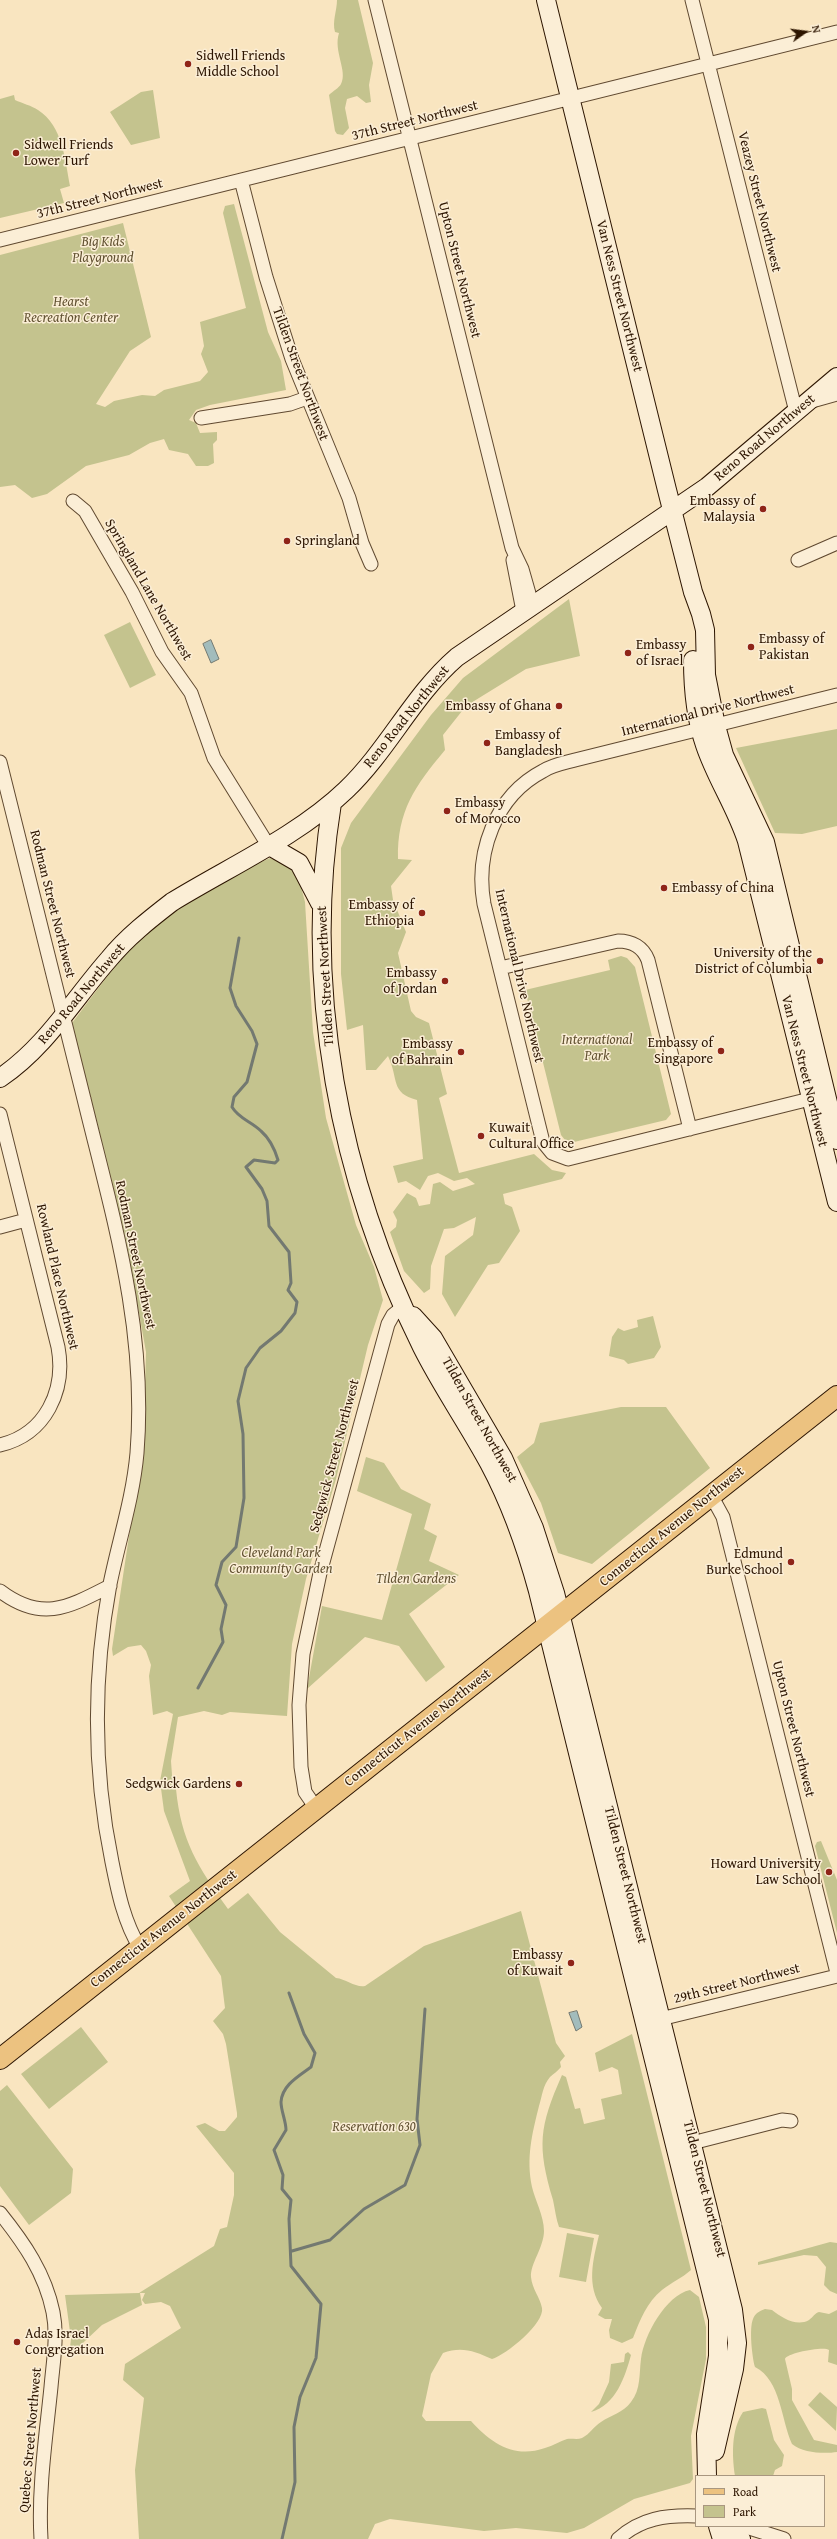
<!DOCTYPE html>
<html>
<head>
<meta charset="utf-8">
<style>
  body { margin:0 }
  #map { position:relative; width:837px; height:2539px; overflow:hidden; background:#f9e5c0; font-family:"Gentium Book Plus",serif }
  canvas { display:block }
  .legend { position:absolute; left:695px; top:2475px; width:130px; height:52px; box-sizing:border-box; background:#fbeed6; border:1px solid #a99780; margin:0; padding:5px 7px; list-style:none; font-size:12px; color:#2d1500 }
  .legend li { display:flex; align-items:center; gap:8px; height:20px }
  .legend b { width:20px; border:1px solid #a99780 }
  .north { position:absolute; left:785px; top:12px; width:40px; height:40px; -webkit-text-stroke:3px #fbeed6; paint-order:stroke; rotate:76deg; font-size:11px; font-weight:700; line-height:16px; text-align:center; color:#2d1500 }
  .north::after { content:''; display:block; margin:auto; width:14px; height:18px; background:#2d1500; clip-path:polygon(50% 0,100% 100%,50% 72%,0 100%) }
</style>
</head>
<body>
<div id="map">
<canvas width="837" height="2539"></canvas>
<ul class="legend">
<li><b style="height:5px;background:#ecc280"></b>Road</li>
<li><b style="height:11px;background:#c4c38e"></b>Park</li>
</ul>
<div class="north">N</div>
</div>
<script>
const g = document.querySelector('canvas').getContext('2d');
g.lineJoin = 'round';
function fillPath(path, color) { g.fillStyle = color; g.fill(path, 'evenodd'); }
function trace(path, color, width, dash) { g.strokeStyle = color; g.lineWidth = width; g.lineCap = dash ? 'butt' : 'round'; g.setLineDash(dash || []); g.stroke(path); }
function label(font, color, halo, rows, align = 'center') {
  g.font = font + ' "Gentium Book Plus",serif'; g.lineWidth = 3; g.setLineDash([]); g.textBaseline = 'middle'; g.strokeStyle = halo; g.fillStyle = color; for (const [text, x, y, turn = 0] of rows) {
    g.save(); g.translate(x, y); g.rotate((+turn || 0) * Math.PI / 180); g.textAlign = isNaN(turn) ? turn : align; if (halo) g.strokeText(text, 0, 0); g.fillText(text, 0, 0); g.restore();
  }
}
const green = new Path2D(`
  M337,0H358L373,63L369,85L371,102L366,103L357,96L347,99L345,108L349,128L343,135L337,134L335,131L329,95C333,91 339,88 341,84C348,71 333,51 339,33L335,32C332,21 337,11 337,0Z
  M153,90L160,138L131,145L110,112L141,92Z
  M14,95L15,100C22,103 32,106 38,110C63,126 65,160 70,186L60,189L64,203L0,218V99Z
  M234,204L268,332L281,361L286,390L210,405L196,410L189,420L196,423L200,433L217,432V440L213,444L214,463L208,466H196L188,454L169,450L164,439L150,443L129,455L86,466L47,494L32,498L15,485L0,487V255L123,223L151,337L130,351L96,404L105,407L114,401L142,395L155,396L164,390L200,381L208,372L201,354L204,346L200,322L246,308L223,213L225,206Z
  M569,599L580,656L526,669L466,706L443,735L445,750C415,786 397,811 398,859L412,860L391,886L393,900L406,932L398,953L411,1011L416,1017L429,1023L447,1094L439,1098L459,1173L534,1154L552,1170L566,1173L562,1179L503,1194L505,1204L512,1207L520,1231L499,1263L488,1265L455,1317L442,1294L445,1256L473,1235L476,1217L454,1228L444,1229L431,1266L430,1289L424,1293L404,1271L390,1232L396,1227L397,1220L393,1212L407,1193L416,1198L419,1206L430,1204L433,1184L440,1182L453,1191L475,1184L467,1178L454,1181L438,1173L428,1176L420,1190L406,1181L398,1183L393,1166L423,1159L417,1100C390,1093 399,1079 388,1056L376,1070H366L363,1025L347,1030L341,974V848L351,823L431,715L463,678Z
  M130,622L156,675L130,688L104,635Z
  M837,729V826L802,834L775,833L736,748Z
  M270,858L290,867L300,883L305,902L313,1032L326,1118L356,1225L374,1267L383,1300L368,1345L336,1479L306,1579L292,1644L287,1716L230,1712L222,1715L204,1711L178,1717L171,1761L173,1789H176C181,1841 198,1867 228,1909L248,1893L280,1932L336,1978C346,1979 356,1988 365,1986L424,1946L521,1911L556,2043L565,2056L560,2062L561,2067C558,2071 553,2074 550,2077C543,2085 542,2096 539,2106C532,2134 526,2158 532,2187C535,2200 544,2216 544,2231C544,2247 530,2264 531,2277C532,2289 540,2297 542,2308C545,2323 506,2355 492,2359C475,2351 461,2346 443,2353L431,2374L422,2416L426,2421H471C491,2443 514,2459 545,2448C553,2446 560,2441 567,2439C572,2438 577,2440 582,2438C590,2434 594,2426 601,2422C611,2415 623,2413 631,2402C641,2389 639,2374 641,2359C644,2335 666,2295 690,2290L699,2297L706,2327V2359L691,2436L693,2479L690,2483L634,2499L584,2528L567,2533L516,2528L484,2531L390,2519L375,2524L368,2539H139L135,2470L144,2398L123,2380L125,2364L181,2328L170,2306L161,2302L145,2304L142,2300L145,2293H140L142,2305L102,2325L69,2356L71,2339L65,2295L139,2293L214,2246L220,2229L227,2227L234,2195V2173L196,2126L205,2123L219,2131H225L237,2117V2113L226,2044L223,2034L213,2021L225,2008L221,1976L169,1896L190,1881L164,1811L160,1781L173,1714L167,1711L153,1715L149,1676L151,1665L146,1651L141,1645L128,1647L113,1656L112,1649L134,1503L143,1463L146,1352L129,1257L72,1023C96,992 120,956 150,929C180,901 233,874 270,858Z
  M621,956L627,958L635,967L671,1114L666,1120L574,1142L565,1140L561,1135L525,990L610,970L608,960Z
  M653,1316L661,1347L654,1358L628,1364L624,1360L609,1356L612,1337L618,1328L624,1331L638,1327L637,1320Z
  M621,1407H666L710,1468L592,1564L558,1553L541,1503L517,1457L534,1443L540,1423Z
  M366,1457L384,1463L401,1489L431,1504L424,1529L437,1536L429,1561L459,1575L409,1614L445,1667L426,1682L399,1646L365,1637L307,1689L322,1606L382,1620L412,1514L357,1491Z
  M821,1841L837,1880V1933L815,1846L817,1842Z
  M81,2027L108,2062L49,2109L21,2074Z
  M632,2034L691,2270C682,2278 672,2282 662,2290C647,2302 640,2320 633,2338L622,2343L610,2338L609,2330L612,2319H605L598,2315L602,2308C586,2286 593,2260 599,2235L559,2227C556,2219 555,2209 553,2200C537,2146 539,2127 562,2075L566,2077L575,2109L580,2108L584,2124L605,2119L601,2099L622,2094L618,2070L612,2067L599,2072L595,2053Z
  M7,2085L73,2169L71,2193L29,2225L0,2186V2091Z
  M567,2233L594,2238L586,2282L559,2277Z
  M830,2242L837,2243V2294L830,2291L824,2285L826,2267L817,2256L804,2255L758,2265V2262Z
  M765,2309L772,2310C782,2318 797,2327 809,2320C813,2317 815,2313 819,2312L829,2314L837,2310V2365L828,2362L829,2350C824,2346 787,2353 785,2359L792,2389V2400L814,2440L837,2445V2452C824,2454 803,2453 792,2444C781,2420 781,2380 755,2367C752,2357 749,2328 753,2319C755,2313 760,2311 765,2309Z
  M628,2352L631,2355C625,2377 616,2405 591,2412L599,2404L609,2382L611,2364L624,2362L625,2354Z
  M820,2392L837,2407L836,2431L808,2405Z
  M762,2408L766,2409L774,2440L784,2455L782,2466L775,2470L773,2476H735C732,2456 731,2430 743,2412Z`);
const water = new Path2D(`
  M211,640L219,659L211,663L203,644Z
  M577,2011L582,2027L576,2031L569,2013Z`);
const stream = new Path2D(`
  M198,1688L223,1642L221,1629L226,1605L216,1585L222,1562L236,1547L244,1498L243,1434L238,1401L246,1368L260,1348L281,1331L295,1313L297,1302L288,1290L291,1283L289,1252L269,1226L267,1201L262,1189L246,1167L254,1160L275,1163L278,1160C275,1150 269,1138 261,1131C251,1121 239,1119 232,1107L234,1097L247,1082L257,1044L252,1031L236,1006L230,988L239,938
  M292,2251L330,2240L364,2209L405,2185L420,2145L417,2119L425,2009
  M282,2539L295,2482L294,2427L300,2397L316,2358L321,2304L291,2266L289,2219L291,2200L282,2189L283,2175L274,2150L286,2130C286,2121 281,2111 281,2102C282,2085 299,2076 311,2067L315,2053L304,2034L289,1993`);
const street = new Path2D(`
  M375,0L512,548L522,569L532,604
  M692,0L796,412
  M241,180L266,277L292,359L349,498L362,543L371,564
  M0,240L837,32
  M812,401L837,394
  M201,418L290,404L307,398
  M73,501L85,511L132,592L162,652L191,693L214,758L268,845
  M513,560L523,611
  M798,560L837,543
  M0,762C28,875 56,987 84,1099C113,1218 147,1328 137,1453C133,1498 119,1540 110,1584C93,1676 93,1770 112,1862C118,1892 124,1922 140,1948
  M500,968L618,941C632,941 643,947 648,960L690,1129
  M818,1097L568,1159L552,1153L543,1142L484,904C475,853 495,796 543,771C552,765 564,763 575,760L837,695
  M0,1114L58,1347C66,1390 46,1434 0,1445
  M0,1227L26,1220
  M711,1495L723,1517L837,1973
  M0,1591C42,1623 69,1607 110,1586
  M316,1808L305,1792L301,1767L299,1705L303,1654L320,1573L388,1324L393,1315L404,1306
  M652,2021L837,1976
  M692,2143L782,2120L791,2121
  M0,2213C24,2243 45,2273 53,2312C58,2337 53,2362 51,2387C46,2437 38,2489 41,2539
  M743,2526L784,2539
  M618,2539C641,2518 666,2515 696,2516`);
const secondary = new Path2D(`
  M546,0L667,490L693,592L701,614L705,630L706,675L716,726L724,755L765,842L837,1140
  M693,660C693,688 696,719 705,745C716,778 736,807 747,841L837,1202
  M332,803C302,988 339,1180 422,1347C442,1387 468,1424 489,1463C511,1504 526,1547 538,1591L718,2319V2356L706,2434L707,2476
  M268,845L299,863L320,903
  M0,1078C46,1047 73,1000 109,959C127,937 150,919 172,902C229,867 298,836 346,790C388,750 413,695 457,657L707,487L837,377
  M413,1316L433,1338L503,1458L534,1528L555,1593L733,2310L737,2343L734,2369L715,2451
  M718,2526L722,2539
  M734,2526L741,2539`);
const primary = new Path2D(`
  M0,2059L837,1396`);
const markers = [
  [188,64,4,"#8f2418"],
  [16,153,4,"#8f2418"],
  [763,509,4,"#8f2418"],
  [287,541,4,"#8f2418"],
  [751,647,4,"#8f2418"],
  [628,653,4,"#8f2418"],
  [559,706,4,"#8f2418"],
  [487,743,4,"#8f2418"],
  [447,811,4,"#8f2418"],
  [664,888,4,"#8f2418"],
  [422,913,4,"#8f2418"],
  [820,961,4,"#8f2418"],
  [445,981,4,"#8f2418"],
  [721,1051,4,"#8f2418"],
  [461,1052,4,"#8f2418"],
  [481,1136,4,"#8f2418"],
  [791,1562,4,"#8f2418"],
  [239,1784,4,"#8f2418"],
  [829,1872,4,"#8f2418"],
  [571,1963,4,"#8f2418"],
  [17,2342,4,"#8f2418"]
];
const poiNames = [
  ["Sidwell Friends",196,56,"left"],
  ["Middle School",196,72,"left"],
  ["Sidwell Friends",24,145,"left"],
  ["Lower Turf",24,161,"left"],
  ["Embassy of",755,501],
  ["Malaysia",755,517],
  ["Springland",295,541,"left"],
  ["Embassy of",759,639,"left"],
  ["Pakistan",759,655,"left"],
  ["Embassy",636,645,"left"],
  ["of Israel",636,661,"left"],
  ["Embassy of Ghana",551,706],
  ["Embassy of",495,735,"left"],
  ["Bangladesh",495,751,"left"],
  ["Embassy",455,803,"left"],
  ["of Morocco",455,819,"left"],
  ["Embassy of China",672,888,"left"],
  ["Embassy of",414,905],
  ["Ethiopia",414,921],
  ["University of the",812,953],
  ["District of Columbia",812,969],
  ["Embassy",437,973],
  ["of Jordan",437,989],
  ["Embassy of",713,1043],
  ["Singapore",713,1059],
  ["Embassy",453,1044],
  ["of Bahrain",453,1060],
  ["Kuwait",489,1128,"left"],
  ["Cultural Office",489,1144,"left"],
  ["Edmund",783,1554],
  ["Burke School",783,1570],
  ["Sedgwick Gardens",231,1784],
  ["Howard University",821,1864],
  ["Law School",821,1880],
  ["Embassy",563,1955],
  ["of Kuwait",563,1971],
  ["Adas Israel",25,2334,"left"],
  ["Congregation",25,2350,"left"]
];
const streetNames = [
  ["37th Street Northwest",415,121,-14],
  ["37th Street Northwest",100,199,-14],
  ["Veazey Street Northwest",759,202,76],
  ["Upton Street Northwest",459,270,76],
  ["Van Ness Street Northwest",619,296,76],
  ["Tilden Street Northwest",300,374,70],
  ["Reno Road Northwest",765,438,-40],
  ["Springland Lane Northwest",148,590,60],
  ["International Drive Northwest",708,711,-14],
  ["Reno Road Northwest",407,717,-51],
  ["Rodman Street Northwest",52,904,76],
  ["Tilden Street Northwest",326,976,-93],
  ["International Drive Northwest",519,976,77],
  ["Reno Road Northwest",82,994,-50],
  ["Van Ness Street Northwest",804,1071,76],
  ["Rodman Street Northwest",135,1255,78],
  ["Rowland Place Northwest",57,1277,77],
  ["Tilden Street Northwest",479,1420,61],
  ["Sedgwick Street Northwest",335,1456,-75],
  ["Connecticut Avenue Northwest",672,1527,-39],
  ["Connecticut Avenue Northwest",418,1728,-38],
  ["Upton Street Northwest",793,1729,76],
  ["Tilden Street Northwest",625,1875,76],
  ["Connecticut Avenue Northwest",164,1929,-38],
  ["29th Street Northwest",737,1984,-14],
  ["Tilden Street Northwest",704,2189,76],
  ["Quebec Street Northwest",31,2440,-85]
];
const parkNames = [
  ["Big Kids",103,242],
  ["Playground",103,258],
  ["Hearst",71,302],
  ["Recreation Center",71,318],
  ["International",597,1040],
  ["Park",597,1056],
  ["Cleveland Park",281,1553],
  ["Community Garden",281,1569],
  ["Tilden Gardens",416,1579],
  ["Reservation 630",374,2127]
];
fillPath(green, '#c4c38e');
fillPath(water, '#a2bcbc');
trace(water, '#737971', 1);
trace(stream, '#737971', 3);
trace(street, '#604930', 15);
trace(secondary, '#2d1500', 20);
trace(primary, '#2d1500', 22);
trace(street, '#fbeed6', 13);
trace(secondary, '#fbeed6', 18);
trace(primary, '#ecc280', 20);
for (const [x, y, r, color] of markers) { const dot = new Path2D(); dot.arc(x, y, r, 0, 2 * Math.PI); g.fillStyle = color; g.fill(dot); trace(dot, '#fbeed6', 1.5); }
label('14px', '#2d1500', '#fbeed6', poiNames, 'right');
label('14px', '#2d1500', '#fbeed6', streetNames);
label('italic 14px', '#625232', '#fbeed6', parkNames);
</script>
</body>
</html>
